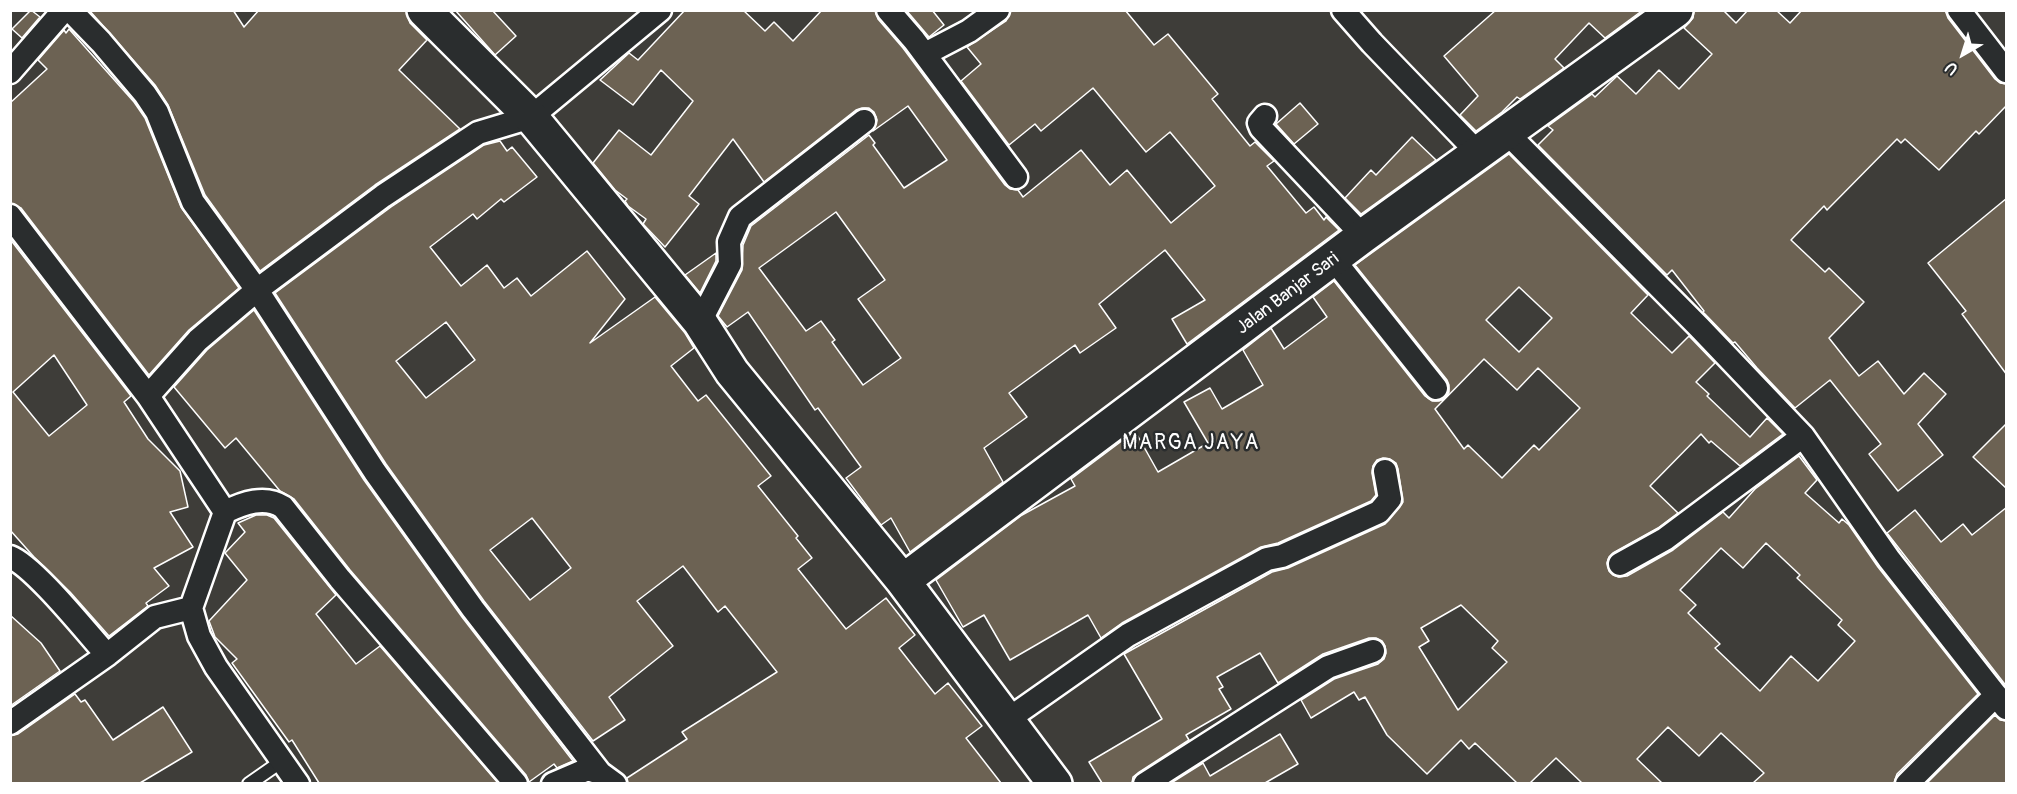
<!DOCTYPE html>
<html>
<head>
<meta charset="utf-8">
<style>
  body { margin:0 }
  #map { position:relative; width:2017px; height:794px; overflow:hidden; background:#3e3d39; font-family:Pangolin,sans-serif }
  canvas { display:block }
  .frame { position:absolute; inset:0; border:12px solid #fff; pointer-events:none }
  .north { position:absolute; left:1933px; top:24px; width:60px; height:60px; -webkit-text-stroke:4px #2a2d2e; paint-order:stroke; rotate:219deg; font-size:16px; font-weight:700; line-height:24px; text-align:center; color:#fff }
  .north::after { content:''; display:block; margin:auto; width:21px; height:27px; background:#fff; clip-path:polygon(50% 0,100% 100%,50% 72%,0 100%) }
</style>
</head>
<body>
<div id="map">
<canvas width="2017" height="794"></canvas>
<div class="frame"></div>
<div class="north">U</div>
</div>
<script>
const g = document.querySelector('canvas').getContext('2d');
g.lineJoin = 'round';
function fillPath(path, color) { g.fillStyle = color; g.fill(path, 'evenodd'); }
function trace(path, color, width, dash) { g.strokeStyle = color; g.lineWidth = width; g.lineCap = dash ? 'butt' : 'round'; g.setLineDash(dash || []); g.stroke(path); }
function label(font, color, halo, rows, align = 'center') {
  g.font = font + ' Pangolin,sans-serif'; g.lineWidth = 5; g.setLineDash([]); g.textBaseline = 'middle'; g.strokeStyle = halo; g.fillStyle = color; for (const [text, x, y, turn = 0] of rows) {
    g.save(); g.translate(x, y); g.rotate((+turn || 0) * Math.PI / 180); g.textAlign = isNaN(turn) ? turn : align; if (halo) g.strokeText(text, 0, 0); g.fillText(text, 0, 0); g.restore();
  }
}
const building = new Path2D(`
  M31,10L40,17L22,38L12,29Z
  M89,10H233L244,27L259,10H406L410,23L427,40L399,70L460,129L375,185L260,271L205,195L168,105L155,85Z
  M455,10H492L516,36L495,55Z
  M685,10H743L765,31L774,22L793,41L822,10H875L878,19L903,48L1005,185L1010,189L1018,190L1023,197L1081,150L1110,185L1127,170L1171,223L1215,186L1170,132L1146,152L1093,88L1041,131L1035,124L1009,145L961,81L981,64L967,47L1006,21L1011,10H1125L1154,45L1168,34L1218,94L1212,99L1250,146L1255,142L1274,161L1267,166L1306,213L1314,207L1324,220L1326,217L1339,230L1187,344L1172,319L1205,300L1165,250L1099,304L1116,328L1080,353L1075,345L1009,393L1027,417L984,448L1003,482L910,552L891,518L881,525L846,478L861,467L818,408L815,410L748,312L727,327L718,316L742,270L743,245L751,226L869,135L875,143L873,145L904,188L947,160L908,106L873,131L877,120L874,112L869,108H862L856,110L764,182L733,139L689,196L699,204L665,247L643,224L646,219L628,206L625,201L627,199L615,190L593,163L619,130L651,155L693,101L661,70L633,105L600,80L629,53L638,60ZM836,212L885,280L858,299L901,358L863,385L832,342L835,340L821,321L806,331L759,268Z
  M906,10H932L944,25L929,37Z
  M1496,10H1643L1605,38L1589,23L1555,59L1564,68L1520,99L1517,97L1502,112L1476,131L1460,115L1478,96L1444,56Z
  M1694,10H1723L1736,23L1748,10H1776L1790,23L1802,10H1945L1948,18L1995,79L2000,83L2007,84V105L1979,134L1976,131L1939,170L1905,139L1901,143L1897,139L1827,210L1824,206L1791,240L1825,272L1829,268L1864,302L1829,338L1859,376L1878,361L1904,394L1924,373L1946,394L1918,424L1943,455L1898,491L1869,454L1881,444L1830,380L1795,408L1757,368L1735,342L1733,343L1703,312L1704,311L1672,270L1667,275L1538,145L1553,130L1548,126L1592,94L1595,97L1617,76L1636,94L1659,70L1679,89L1712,54L1684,28L1693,18Z
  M69,29L134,102L145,118L181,207L239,288L189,330L149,375L21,208L10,203V103L47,69L38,60L64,30L66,33Z
  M1300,103L1318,124L1294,144L1276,124Z
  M1412,137L1436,160L1361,214L1345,198L1371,170L1376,175Z
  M500,141L507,151L512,147L537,177L504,202L501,199L477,219L473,214L430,247L461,286L487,265L504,288L517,278L531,296L587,251L625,299L590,343L655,297L685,333L694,348L671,366L698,401L706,395L771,476L758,486L798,536L796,538L812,558L798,569L846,629L886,598L915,635L899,648L935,694L948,683L982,726L966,738L1001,783H628L627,778L687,739L682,732L777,672L725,606L718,612L683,566L637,601L673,646L609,697L625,720L593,741L484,601L386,464L275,293L391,207L484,145ZM446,322L475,360L426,398L396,361ZM532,518L571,568L530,600L490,550Z
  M1509,154L1648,295L1631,313L1672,353L1689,336L1715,363L1696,382L1709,394L1707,396L1750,437L1767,418L1783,434L1740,466L1711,441L1709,443L1701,434L1650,486L1678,513L1658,528L1613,553L1609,557L1607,563L1609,571L1613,575L1619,577L1627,576L1673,550L1723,512L1729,518L1755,489L1799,456L1817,480L1805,493L1839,523L1842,519L1849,525L1878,567L1978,694L1897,774L1894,783H1753L1764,773L1721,733L1699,756L1668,727L1637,759L1662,783H1582L1556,758L1530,783H1517L1475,743L1469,749L1461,740L1427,774L1387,735L1365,697L1359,700L1354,692L1311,718L1301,700L1334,679L1378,664L1384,659L1386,653L1385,646L1382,641L1376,638H1369L1323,654L1278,683L1260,653L1217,677L1223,687L1219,689L1231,709L1186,735L1189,740L1138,773L1133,777L1132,783H1102L1089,762L1162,719L1124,654L1272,572L1288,568L1385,524L1403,502L1398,469L1396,463L1390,459L1383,458L1377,460L1373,466L1372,473L1376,495L1371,501L1278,543L1261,547L1122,623L1101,638L1088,615L1010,660L984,615L963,627L936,580L1022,515L1075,486L1071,479L1135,431L1158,472L1208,443L1184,402L1210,388L1222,409L1263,385L1243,350L1271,328L1284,349L1327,317L1313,297L1334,281L1425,396L1432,401H1439L1444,399L1449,392V385L1447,380L1355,265ZM1519,287L1552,318L1519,352L1486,320ZM1484,359L1517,390L1538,368L1580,408L1539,450L1534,445L1502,478L1468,445L1464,449L1435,409ZM1766,543L1800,575L1797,578L1842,620L1838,625L1855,641L1818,681L1791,656L1760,691L1715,648L1720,644L1688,613L1696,605L1680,590L1721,548L1743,568ZM1461,605L1498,641L1492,648L1507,662L1458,710L1419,647L1429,641L1421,628Z
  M2007,198V375L1962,314L1966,311L1928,263Z
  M10,239L131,396L124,402L148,439L180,471L188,507L170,512L193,547L154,568L169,586L146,603L148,606L109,636L70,592L34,557L10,530ZM54,355L87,405L49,436L13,392Z
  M716,253V261L700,293L685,275Z
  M254,310L364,480L462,617L573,761L557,768L554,764L529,782L526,775L350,570L294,499L280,491L236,438L225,448L174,387L207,350Z
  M2007,423V489L1973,457Z
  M2007,507V687L1887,533L1915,510L1941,542L1963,524L1972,535Z
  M256,515H267L274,518L336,595L316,614L356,664L380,646L498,783H319L292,740L289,742L232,663L237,659L215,637L209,621L247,580L225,553L245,532L238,523Z
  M10,615L41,643L60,671L10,706Z
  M75,694L81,702L85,700L113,740L163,707L192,752L140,783H10V736L18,734Z
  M1995,715L2000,720L2007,721V783H1927Z
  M1280,734L1298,764L1265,783H1171L1203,763L1210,776Z`);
const lane = new Path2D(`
  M249,784L282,761`);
const street = new Path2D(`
  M70,10L101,42L145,94L157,112L193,202L257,290L375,472L473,609L600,773
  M888,10L914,40L1016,177
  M1343,10L1372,43L1479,154
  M1959,10L2006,71
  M925,54L969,31L998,10
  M10,72L64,10
  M1265,116L1259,123L1261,128L1363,236
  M1507,133L1699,327L1803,436L1889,559L2006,708
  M10,216L148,396L225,512L191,608L199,636L216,667L298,784
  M1334,260L1436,388
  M700,322L730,264L729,242L740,217L864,121
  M148,396L198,340L257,290L383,196L478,133L531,117L660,10
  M225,512C243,503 265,495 283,507L340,579L516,784
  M10,557C34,566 87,633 107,655
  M1620,564L1665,539L1803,436
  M1007,720L1128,635L1267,559L1282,556L1379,512L1390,499L1385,471
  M10,723L107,655L155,617L191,608
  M553,784L588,769L600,773L615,784
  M1145,784L1328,667L1373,651
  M1907,784L1996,695`);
const secondary = new Path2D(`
  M424,10L531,117L700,322L732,372L903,581L1055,784
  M903,581L1363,236L1676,10`);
const streetNames = [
  ["Jalan Banjar Sari",1288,294,-37]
];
const quarterNames = [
  ["MARGA JAYA",1191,444]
];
fillPath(building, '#6c6253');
trace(building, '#fff', 1.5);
trace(lane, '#fff', 16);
trace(street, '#fff', 27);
trace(secondary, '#fff', 38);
trace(lane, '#2a2d2e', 12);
trace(street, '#2a2d2e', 22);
trace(secondary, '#2a2d2e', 33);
label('18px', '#fff', '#2a2d2e', streetNames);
g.letterSpacing = '1.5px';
label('21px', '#fff', '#2a2d2e', quarterNames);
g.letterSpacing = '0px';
</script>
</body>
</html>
